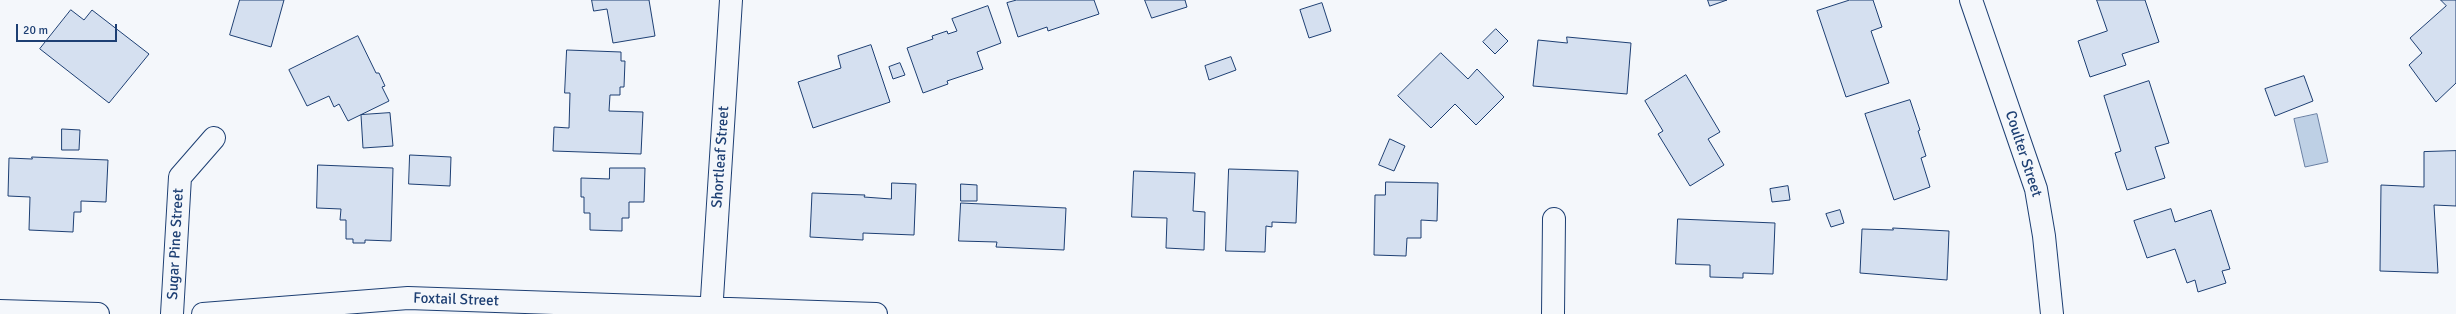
<!DOCTYPE html>
<html>
<head>
<meta charset="utf-8">
<style>
  body { margin:0 }
  #map { position:relative; width:2456px; height:314px; overflow:hidden; background:#f4f7fb; font-family:Signika,sans-serif }
  canvas { display:block }
  .scale { position:absolute; left:16px; top:24px; width:101px; height:18px; box-sizing:border-box; border:2px solid #1d3f73; border-top:0; padding-left:5px; font-size:12px; line-height:14px; white-space:nowrap; color:#1d3f73; -webkit-text-stroke:3px #f4f7fb; paint-order:stroke }
</style>
</head>
<body>
<div id="map">
<canvas width="2456" height="314"></canvas>
<div class="scale">20 m</div>
</div>
<script>
const g = document.querySelector('canvas').getContext('2d');
g.lineJoin = 'round';
function fillPath(path, color) { g.fillStyle = color; g.fill(path, 'evenodd'); }
function trace(path, color, width, dash) { g.strokeStyle = color; g.lineWidth = width; g.lineCap = dash ? 'butt' : 'round'; g.setLineDash(dash || []); g.stroke(path); }
function label(font, color, halo, rows, align = 'center') {
  g.font = font + ' Signika,sans-serif'; g.lineWidth = 3; g.setLineDash([]); g.textBaseline = 'middle'; g.strokeStyle = halo; g.fillStyle = color; for (const [text, x, y, turn = 0] of rows) {
    g.save(); g.translate(x, y); g.rotate((+turn || 0) * Math.PI / 180); g.textAlign = isNaN(turn) ? turn : align; if (halo) g.strokeText(text, 0, 0); g.fillText(text, 0, 0); g.restore();
  }
}
const water = new Path2D(`
  M2317,114L2328,162L2305,167L2294,119Z`);
const building = new Path2D(`
  M240,0H284L271,47L230,35Z
  M592,0H649L655,36L613,43L607,9L594,11Z
  M1017,0H1094L1099,14L1048,31L1047,27L1018,37L1007,3Z
  M1145,0H1185L1187,7L1152,18Z
  M1708,0H1727L1710,6Z
  M1850,0H1873L1882,27L1871,31L1889,83L1846,97L1817,11Z
  M2097,0H2145L2159,42L2122,54L2126,65L2090,77L2078,41L2107,31Z
  M2441,0H2456V83L2436,102L2409,65L2422,53L2410,38L2446,6Z
  M1322,3L1331,31L1309,38L1300,10Z
  M988,6L1001,43L977,52L983,69L947,81L948,84L923,93L907,48L933,39L932,36L947,31L948,34L957,31L952,19Z
  M71,10L84,20L92,10L149,54L109,103L40,49Z
  M1496,29L1508,41L1495,54L1483,42Z
  M358,36L376,73H379L385,86L382,87L389,101L348,121L339,104L334,107L329,96L307,106L289,70Z
  M1567,37L1631,43L1627,94L1533,86L1538,40L1567,43Z
  M871,45L890,102L813,128L798,82L841,68L838,56Z
  M567,50L621,52V61H625L624,87H620V95H610L609,111L643,112L641,154L553,151L554,127L569,128L570,93H565Z
  M1441,53L1468,79L1477,69L1504,97L1476,125L1455,104L1431,128L1398,96Z
  M1231,57L1236,70L1209,80L1205,66Z
  M900,63L905,75L893,79L889,67Z
  M1686,75L1720,132L1708,139L1724,165L1690,186L1658,134L1663,131L1645,101Z
  M2304,76L2313,101L2275,116L2265,89Z
  M2149,81L2169,143L2155,147L2165,178L2127,190L2115,153L2121,151L2104,96Z
  M1910,100L1920,130L1918,131L1926,156L1921,158L1930,187L1894,200L1865,114Z
  M390,113L393,146L363,148L361,115Z
  M62,129L80,130L79,150H62Z
  M1390,139L1405,146L1394,171L1379,165Z
  M2456,151V206L2434,205L2438,273L2380,271L2381,185L2424,187V152Z
  M410,155L451,157L450,186L409,184Z
  M32,157L108,160L106,202L81,201V212H74L73,232L29,230L30,197L8,196L9,158L32,159Z
  M318,165L393,168L391,241L365,240V243H353V239H346V220H340L341,209L317,208Z
  M610,168H645L644,202H629V218H622V231L590,230V213H584V197H581V178L609,179Z
  M1229,169L1298,171L1296,223L1272,222V227L1266,226L1265,252L1226,251Z
  M1134,171L1195,173L1193,211L1205,212L1204,250L1166,248L1167,218L1132,217Z
  M1386,182L1438,183L1437,221L1421,220V238H1407L1406,256L1374,255L1375,195H1385Z
  M892,183L916,184L914,235L863,233V240L810,237L812,193L865,195L864,197L891,199Z
  M961,184L977,185V201H961Z
  M1788,186L1790,200L1772,202L1770,189Z
  M961,203L1066,208L1064,250L996,247L997,242L959,241Z
  M2171,209L2175,222L2211,210L2230,269L2222,271L2226,283L2198,292L2195,280L2187,283L2175,249L2147,258L2134,221Z
  M1840,210L1844,223L1831,227L1826,214Z
  M1678,219L1775,223L1773,274L1743,273V278L1710,277V265L1676,264Z
  M1893,228L1949,231L1947,280L1860,273L1862,229L1893,230Z`);
const minor = new Path2D(`
  M1971,0L2036,189L2044,236L2052,314
  M0,311L98,314
  M172,314L180,177L214,138
  M203,314L408,298L876,314
  M711,314L731,0
  M1553,314L1554,219`);
const streetNames = [
  ["Coulter Street",2023,154,72],
  ["Shortleaf Street",721,157,-86],
  ["Sugar Pine Street",176,244,-87],
  ["Foxtail Street",456,300,2]
];
fillPath(water, '#bed0e5');
trace(water, '#687fa3', 1);
fillPath(building, '#d5e0f0');
trace(building, '#1d3f73', 1);
trace(minor, '#1d3f73', 24);
trace(minor, '#f4f7fb', 22);
label('15px', '#1d3f73', '#f4f7fb', streetNames);
</script>
</body>
</html>
